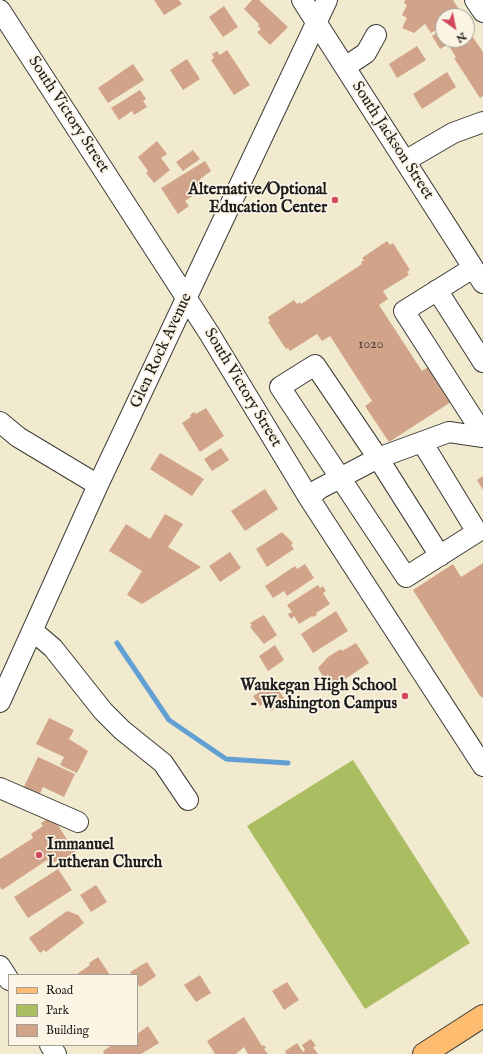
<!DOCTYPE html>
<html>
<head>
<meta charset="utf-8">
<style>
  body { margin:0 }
  #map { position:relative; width:483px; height:1054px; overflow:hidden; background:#f1eace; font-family:"IM FELL English",serif }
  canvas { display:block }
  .legend { position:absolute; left:8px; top:974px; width:130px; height:72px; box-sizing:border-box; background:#fcf5e5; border:1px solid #a29e95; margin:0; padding:5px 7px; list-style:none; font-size:12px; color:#1c1c1c }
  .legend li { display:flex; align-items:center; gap:8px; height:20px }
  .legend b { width:20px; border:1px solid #a29e95 }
  .north { position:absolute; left:435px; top:8px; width:40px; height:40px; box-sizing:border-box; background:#fcf5e5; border:1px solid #a29e95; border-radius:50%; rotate:147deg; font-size:11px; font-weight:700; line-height:16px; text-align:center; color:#1c1c1c }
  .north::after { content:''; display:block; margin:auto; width:14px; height:18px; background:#d1495b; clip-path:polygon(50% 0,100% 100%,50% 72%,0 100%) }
</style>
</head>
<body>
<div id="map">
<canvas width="483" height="1054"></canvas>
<ul class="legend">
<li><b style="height:5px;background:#fdbc70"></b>Road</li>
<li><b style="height:11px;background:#aabd61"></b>Park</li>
<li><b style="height:11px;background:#d1a48a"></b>Building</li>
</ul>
<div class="north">N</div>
</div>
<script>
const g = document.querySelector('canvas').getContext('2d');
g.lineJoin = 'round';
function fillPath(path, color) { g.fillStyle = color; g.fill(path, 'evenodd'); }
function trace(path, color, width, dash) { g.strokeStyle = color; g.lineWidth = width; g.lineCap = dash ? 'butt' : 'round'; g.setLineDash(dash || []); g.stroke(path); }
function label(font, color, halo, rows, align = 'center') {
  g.font = font + ' "IM FELL English",serif'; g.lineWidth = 3.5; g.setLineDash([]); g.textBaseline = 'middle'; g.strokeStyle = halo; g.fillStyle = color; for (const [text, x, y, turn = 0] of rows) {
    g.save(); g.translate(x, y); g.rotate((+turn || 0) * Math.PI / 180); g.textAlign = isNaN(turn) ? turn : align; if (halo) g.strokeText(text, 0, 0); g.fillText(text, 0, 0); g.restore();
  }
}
const green = new Path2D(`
  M353,760L470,943L365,1009L247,826Z`);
const stream = new Path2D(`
  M117,643L169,720L226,759L288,763`);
const building = new Path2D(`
  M154,0H179L182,4L164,15Z
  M252,0H259L288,27L270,45L257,32L261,29L258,26L259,24L244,9Z
  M405,0H453L462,14L458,16H443V26L431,33L425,24L414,33L402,28L407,18L402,15L407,5L404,3Z
  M224,6L238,27L223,37L209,17Z
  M443,29V40H455L440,49L432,36Z
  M470,33L483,52V96L480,98L454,58L456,57L449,46L459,40H467V35Z
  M417,46L426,60L397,78L389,64Z
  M227,50L250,85L234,95L211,60L214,58L212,54L217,51L220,55Z
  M187,59L200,79L183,90L170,70Z
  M133,64L144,80L108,103L98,88Z
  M447,72L456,87L422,109L413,94Z
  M140,90L146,99L143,101L147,107L134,115L132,111L119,120L111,108Z
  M157,141L167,154L161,158L170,170L154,183L146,173L148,171L138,157Z
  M193,150L200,159L183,171L176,162Z
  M205,161L211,171L200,179L206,187L185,201L189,206L178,214L161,188Z
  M387,241L390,245L393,243L410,270L407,272L409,275L383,291L388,299L379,305L422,371L428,367L451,402L389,442L365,406L372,401L330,336L322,341L317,334L290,351L288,348L286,349L268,322L270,321L268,317L294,300L297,304L300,302L301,304L362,264L361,262L364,260L362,258Z
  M206,408L224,436L200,452L182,423L191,417L190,415L194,412L196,414Z
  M221,448L229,460L212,471L204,459Z
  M160,453L204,479L192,496L150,469Z
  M483,476V490L477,480Z
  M265,489L278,509L245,531L231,511Z
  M165,514L183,524L168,547L201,567L142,604L127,595L142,571L109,551L126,524L150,539Z
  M282,532L293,543L291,545L294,549L267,567L256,549Z
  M230,552L241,568L220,582L209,566Z
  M483,563V698L480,696L413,590L453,564L461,577Z
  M305,564L314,578L287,596L284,591L273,598L265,586L295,566L297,569Z
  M318,585L320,588L323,586L326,591L323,593L330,604L316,613L317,615L313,617L312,616L299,624L294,616L291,619L288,614L292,612L287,605Z
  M336,611L348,631L313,653L301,634Z
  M264,615L277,635L264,644L250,627L252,626L250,623Z
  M356,643L369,663L335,686L328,675L324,678L318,668L328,657L341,649L342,651Z
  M275,645L284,660L268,671L259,656Z
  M274,683L286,701L271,711L266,702L260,706L253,696Z
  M49,718L74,730L69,739L88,751L77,773L60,765L64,757L36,744Z
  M38,757L75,774L64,797L43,787L39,796L23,789Z
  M52,816L75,852L64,860L63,857L50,865L47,860L2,890L0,887V859L33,838L31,834L43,826L41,823Z
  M58,869L72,890L28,918L14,897Z
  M96,885L107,902L91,912L80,895Z
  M67,911L78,915L84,923L46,952L44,950L40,953L29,938Z
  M98,957L110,975H78L77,974L90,965L89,963Z
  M147,962L156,976L140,987L137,983V975H132L130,972Z
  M200,975L211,993L196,1002L184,985Z
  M287,982L299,1000L284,1010L272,991Z
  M244,1017L262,1046L264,1045L266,1048L264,1049L268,1054H248L244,1047L236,1054H215L207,1041Z
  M148,1026L159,1043L141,1054H104L103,1051L112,1045H137V1034Z
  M311,1039L316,1046L313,1047L318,1054H286L285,1051L297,1043L303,1052L305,1050L302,1045Z`);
const minor = new Path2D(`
  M302,0L483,283
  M475,0L483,12
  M0,10L209,333L309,498L483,766
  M345,67L366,53L376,35
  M405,161L453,133L483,122
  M473,268L404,311L483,434
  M437,290L483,362
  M0,422L18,437L98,485
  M422,442L477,532L406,577L280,387L315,365L378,458L440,556
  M309,498L319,489L378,458L449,432L483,437
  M33,631L53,648L103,711L122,730L163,763L188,800
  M0,702L98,485L327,0
  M0,788L78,822
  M0,966L9,980
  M50,1045L56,1054`);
const major = new Path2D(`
  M424,1054L483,1016`);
const markers = [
  [335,200,4,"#d1495b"],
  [405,696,4,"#d1495b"],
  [39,855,4,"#d1495b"]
];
const numberNames = [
  ["1020",371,345]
];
const streetNames = [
  ["South Victory Street",68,115,57],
  ["South Jackson Street",392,141,57],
  ["Glen Rock Avenue",162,351,-65],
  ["South Victory Street",242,388,59]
];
const poiNames = [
  ["Alternative/Optional",327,191],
  ["Education Center",327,209],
  ["Waukegan High School",397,687],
  ["- Washington Campus",397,705],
  ["Immanuel",47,846,"left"],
  ["Lutheran Church",47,864,"left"]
];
fillPath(green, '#aabd61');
trace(stream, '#629fd3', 5);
fillPath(building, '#d1a48a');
trace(minor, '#3c3b37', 22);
trace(major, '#3c3b37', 24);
trace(minor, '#fff', 20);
trace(major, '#fdbc70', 22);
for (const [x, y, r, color] of markers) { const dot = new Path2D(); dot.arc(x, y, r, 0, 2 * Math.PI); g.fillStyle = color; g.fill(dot); trace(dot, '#fcf5e5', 1.5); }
label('14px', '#493e38', null, numberNames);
label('16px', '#1c1c1c', '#fcf5e5', streetNames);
label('bold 16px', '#1c1c1c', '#fcf5e5', poiNames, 'right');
</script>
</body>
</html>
